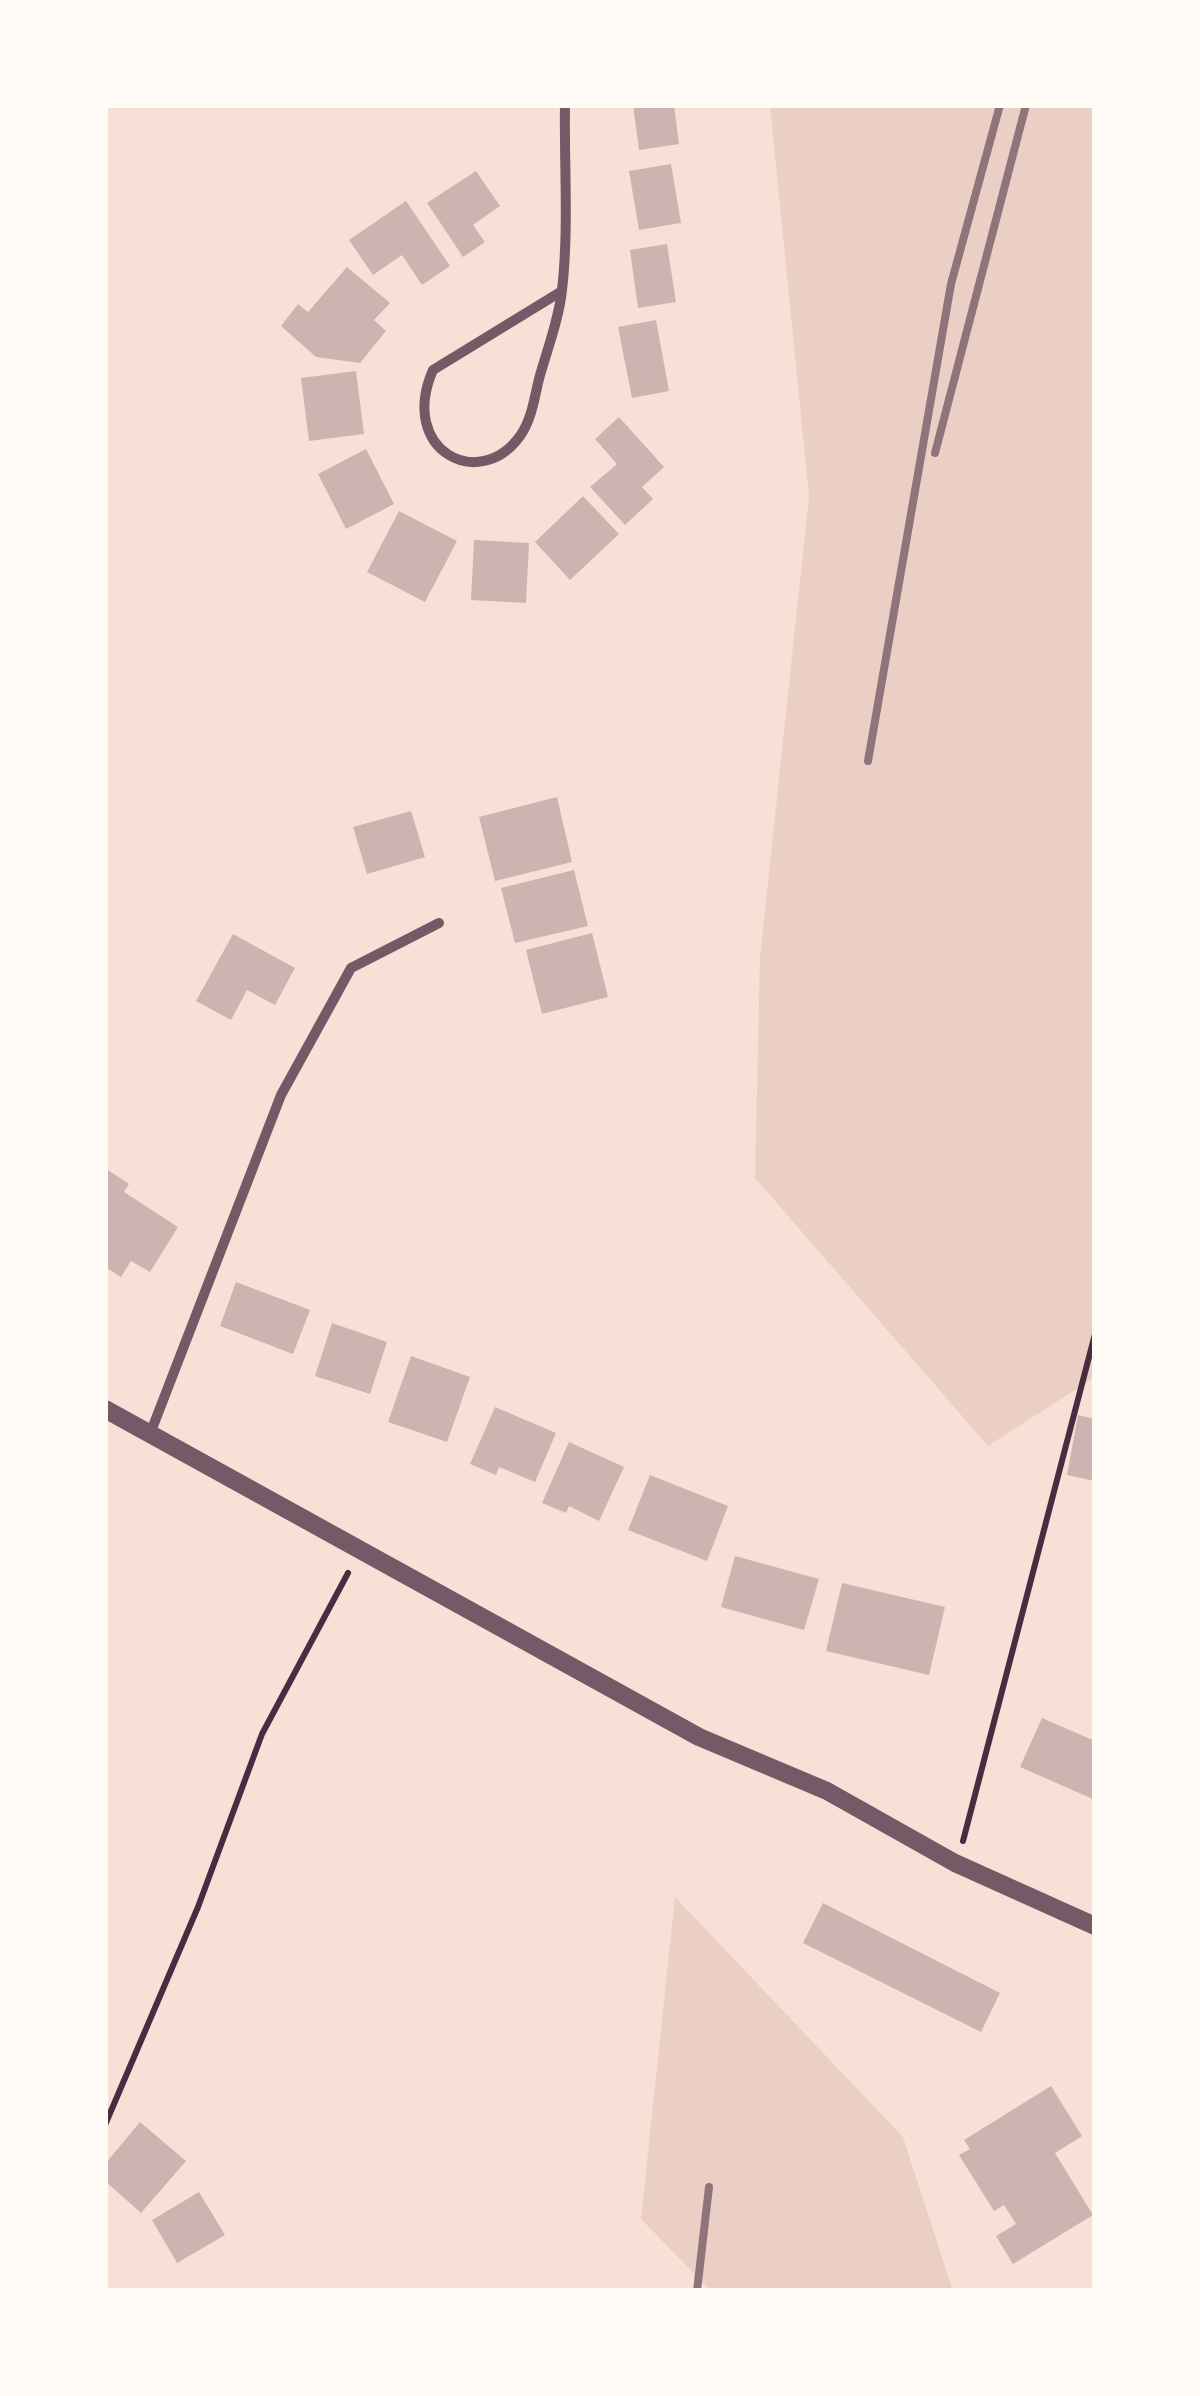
<!DOCTYPE html>
<html>
<head>
<meta charset="utf-8">
<style>
  body { margin:0 }
  #map { position:relative; width:1200px; height:2396px; overflow:hidden; background:#f7e1d7; font-family:Barlow,sans-serif }
  canvas { display:block }
  .frame { position:absolute; inset:0; border:108px solid #fffaf5; pointer-events:none }
</style>
</head>
<body>
<div id="map">
<canvas width="1200" height="2396"></canvas>
<div class="frame"></div>
</div>
<script>
const g = document.querySelector('canvas').getContext('2d');
g.lineJoin = 'round';
function fillPath(path, color) { g.fillStyle = color; g.fill(path, 'evenodd'); }
function trace(path, color, width, dash) { g.strokeStyle = color; g.lineWidth = width; g.lineCap = dash ? 'butt' : 'round'; g.setLineDash(dash || []); g.stroke(path); }
const green = new Path2D(`
  M770,105H1095V1377L988,1446L755,1178L760,957L809,496Z
  M675,1897L903,2137L953,2291H711L641,2219Z`);
const building = new Path2D(`
  M633,105H674L679,144L639,150Z
  M671,164L681,223L639,230L629,171Z
  M476,171L500,206L473,225L485,242L463,257L427,203Z
  M406,201L450,266L422,285L402,255L373,275L349,240Z
  M667,244L676,302L638,308L630,250Z
  M347,267L390,303L374,320L386,331L360,363L316,357L281,326L298,304L308,312Z
  M656,320L669,391L632,398L618,327Z
  M356,371L364,434L309,441L301,378Z
  M619,417L664,467L642,487L653,499L625,525L590,487L617,464L595,439Z
  M366,449L394,504L346,529L318,474Z
  M583,496L619,534L570,580L535,542Z
  M399,511L457,541L425,602L367,572Z
  M474,540L529,543L526,603L471,600Z
  M557,797L572,862L495,881L479,817Z
  M411,811L425,857L367,874L353,827Z
  M574,870L588,926L515,943L501,888Z
  M592,933L608,997L542,1014L526,950Z
  M233,934L295,968L275,1005L247,990L231,1020L196,1001Z
  M105,1168L129,1184L124,1192L178,1227L150,1272L131,1261L121,1277L105,1267Z
  M236,1282L310,1310L293,1354L220,1326Z
  M332,1323L387,1342L370,1394L315,1376Z
  M411,1356L470,1377L447,1442L388,1422Z
  M495,1407L556,1433L535,1482L499,1467L496,1475L470,1464Z
  M1078,1415L1095,1419V1481L1067,1475Z
  M569,1442L624,1467L599,1521L569,1506L566,1513L542,1503Z
  M650,1475L728,1506L707,1561L628,1530Z
  M735,1556L819,1579L804,1630L721,1607Z
  M842,1583L945,1607L929,1675L826,1651Z
  M1042,1718L1095,1741V1800L1020,1767Z
  M823,1903L1000,1993L981,2032L803,1943Z
  M1051,2086L1082,2136L1055,2153L1093,2215L1013,2264L996,2236L1016,2224L1004,2205L994,2211L959,2155L970,2149L964,2140Z
  M140,2122L186,2161L141,2213L105,2181V2164Z
  M199,2192L225,2235L177,2263L152,2220Z`);
const path = new Path2D(`
  M963,1841L1095,1334
  M105,2125L198,1907L262,1734L348,1573`);
const minor = new Path2D(`
  M562,291L433,370C398,450 479,493 520,436C532,419 534,399 539,379C547,350 559,319 562,290C569,230 564,165 565,105
  M150,1434L281,1095L351,968L439,923`);
const tertiary = new Path2D(`
  M105,1409L699,1737L827,1791L955,1863L1095,1926`);
const rail = new Path2D(`
  M935,453L1026,105
  M868,761L951,284L1000,105
  M697,2291L709,2187`);
fillPath(green, '#ebcfc5');
fillPath(building, '#ccb4b1');
trace(path, '#4a2c40', 6);
trace(minor, '#755966', 10);
trace(tertiary, '#755966', 18);
trace(rail, '#8f747c', 8);
</script>
</body>
</html>
